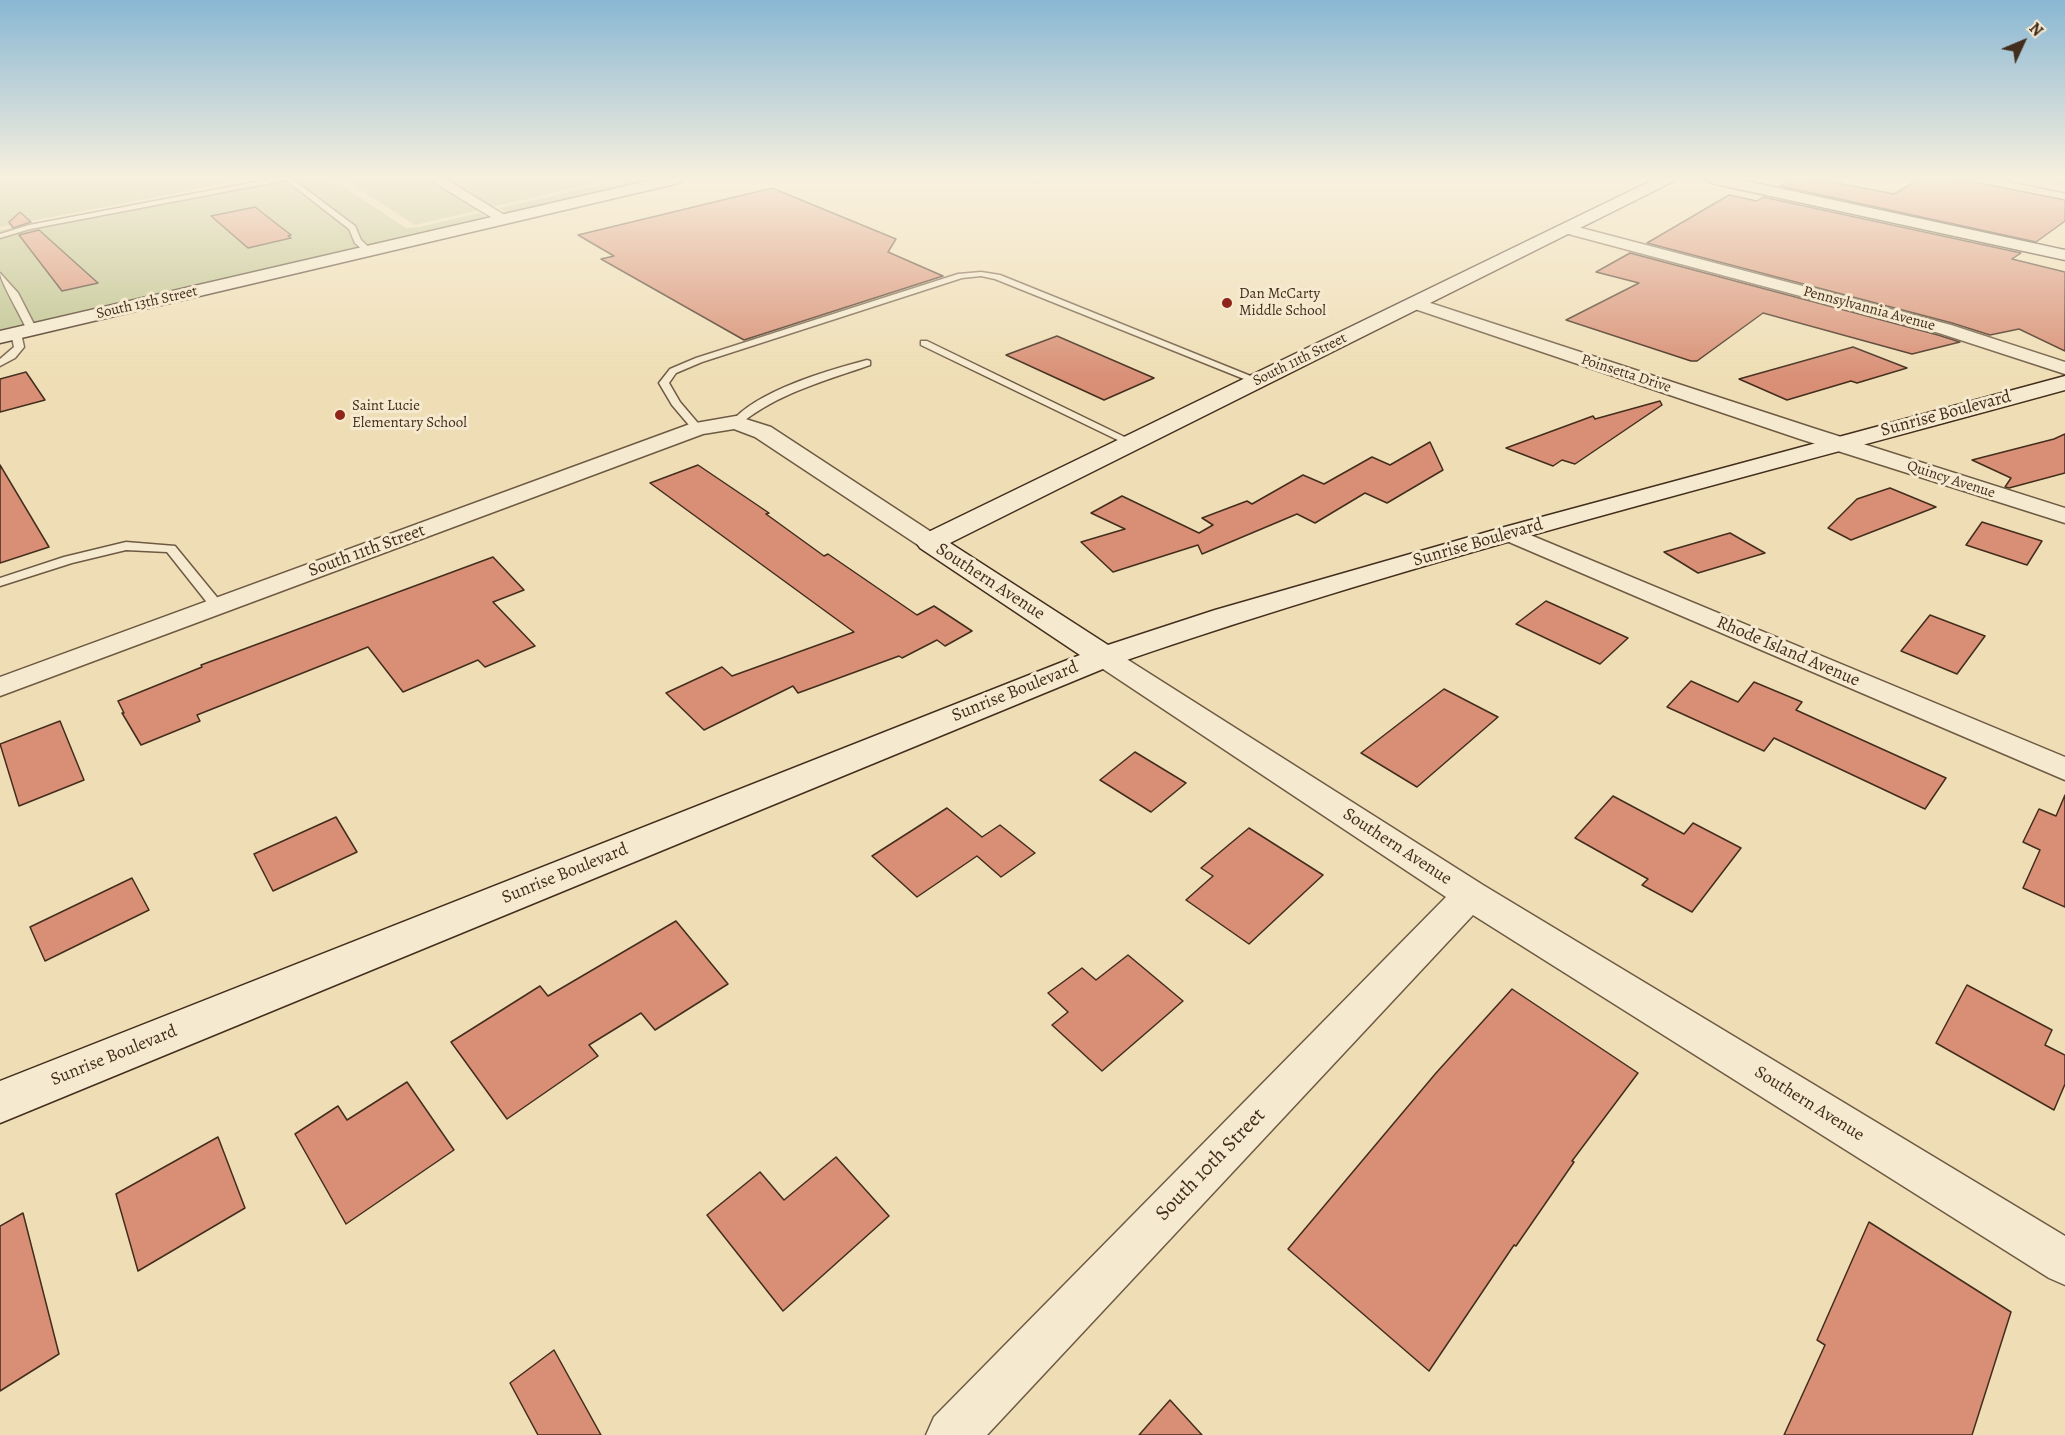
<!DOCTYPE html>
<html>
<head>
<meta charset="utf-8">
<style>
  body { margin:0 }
  #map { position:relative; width:2065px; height:1435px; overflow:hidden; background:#efdeb5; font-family:Alegreya,serif }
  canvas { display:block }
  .north { position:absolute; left:1993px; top:12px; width:60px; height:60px; -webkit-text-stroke:4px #f5eacf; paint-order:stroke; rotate:46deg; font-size:16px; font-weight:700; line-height:24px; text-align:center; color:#432d1d }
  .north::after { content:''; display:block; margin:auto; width:21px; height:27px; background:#432d1d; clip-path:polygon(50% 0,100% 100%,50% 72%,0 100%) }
</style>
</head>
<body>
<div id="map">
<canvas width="2065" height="1435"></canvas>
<div class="north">N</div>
</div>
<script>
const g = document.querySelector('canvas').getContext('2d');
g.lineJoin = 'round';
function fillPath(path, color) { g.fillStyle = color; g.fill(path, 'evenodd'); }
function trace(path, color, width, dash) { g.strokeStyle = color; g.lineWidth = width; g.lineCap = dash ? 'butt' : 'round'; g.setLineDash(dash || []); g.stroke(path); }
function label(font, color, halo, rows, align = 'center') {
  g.font = font + ' Alegreya,serif'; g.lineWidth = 6; g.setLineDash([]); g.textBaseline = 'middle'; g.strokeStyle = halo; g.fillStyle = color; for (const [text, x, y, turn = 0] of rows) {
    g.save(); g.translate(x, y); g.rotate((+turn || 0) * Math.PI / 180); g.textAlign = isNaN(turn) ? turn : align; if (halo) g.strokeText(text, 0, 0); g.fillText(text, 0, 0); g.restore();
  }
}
const green = new Path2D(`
  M0,178H256L0,227Z
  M268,178H330L406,228L419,227L479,213L490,219L0,333V230Z
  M342,178H618L415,225Z
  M630,178H667L510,215L499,208Z
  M980,178H1095L1037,184Z`);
const building = new Path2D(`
  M1792,178H1811L1894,194L1921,178H1954L2065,200V221L2036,242L1780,186Z
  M772,188L896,239L888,252L943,276L744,340L601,259L614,256L578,235Z
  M1729,195L1757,201L1763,197L2021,253L2012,259L2065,272V351L2019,329L1990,335L1952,323L1647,243Z
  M255,207L291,235L288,236L291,238L248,248L211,216Z
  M20,212L31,222L13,228L9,222Z
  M39,230L98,283L62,291L19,235Z
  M1630,253L1938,335L1960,342L1912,354L1763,313L1697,361H1691L1566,320L1639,283L1596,272Z
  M1057,336L1154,378L1104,400L1006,355Z
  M1853,347L1907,368L1857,383L1851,381L1787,400L1739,379Z
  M26,372L45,400L0,412V379Z
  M1660,401L1662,405L1575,464L1562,460L1553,466L1506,448L1593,416L1595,419Z
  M2065,434V473L2009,488L2005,487L2011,478L1972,460L2054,439Z
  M1430,442L1443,470L1387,503L1365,493L1315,523L1297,514L1202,554L1198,545L1113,572L1081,542L1125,529L1091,513L1122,496L1199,533L1213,525L1202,518L1247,501L1252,504L1303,475L1324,484L1372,457L1390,465Z
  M0,465L49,547L0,563Z
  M698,465L769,513L766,514L824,556L828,554L917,615L934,606L972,631L945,646L937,640L902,658L899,656L798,693L793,686L704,730L666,693L722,667L732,676L854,632L650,483Z
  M1890,488L1936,507L1851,540L1828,528L1857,499Z
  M1982,522L2042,541L2027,565L1966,545Z
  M1730,533L1765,553L1698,573L1664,552Z
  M493,557L524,590L493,602L535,646L485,667L478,660L403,692L368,647L197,715L200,721L141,745L122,713H124L118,701L202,667L201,665Z
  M1546,601L1628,638L1600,664L1516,624Z
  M1930,615L1985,636L1957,674L1901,651Z
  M1691,681L1738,702L1754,682L1802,702L1796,710L1946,778L1925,809L1774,738L1764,751L1667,707Z
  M1444,689L1498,717L1417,787L1361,753Z
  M60,721L84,780L19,806L0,744Z
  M1135,752L1186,783L1151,812L1100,780Z
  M2065,795V907L2023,888L2040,850L2023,842L2039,809L2056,816Z
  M1613,796L1684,834L1693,823L1741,848L1692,912L1642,885L1648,879L1575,838Z
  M947,808L982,837L1000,825L1035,853L1001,877L977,856L917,897L872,856Z
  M336,817L357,852L273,891L254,854Z
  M1249,828L1323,875L1249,944L1186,900L1213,876L1201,868Z
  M132,878L149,910L45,961L30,927Z
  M676,921L728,984L655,1030L641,1013L589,1045L598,1056L507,1119L451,1042L540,986L548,996Z
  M1128,955L1183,1001L1102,1071L1052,1025L1068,1012L1048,993L1082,968L1096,980Z
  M1967,985L2052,1030L2045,1045L2065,1055V1084L2054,1110L1936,1043Z
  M1512,989L1638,1073L1572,1161L1574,1162L1516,1246L1514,1245L1429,1371L1288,1249L1436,1073Z
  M407,1082L454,1150L346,1224L295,1134L338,1106L347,1120Z
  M218,1137L245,1208L138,1271L116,1194Z
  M836,1157L889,1216L783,1311L707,1215L760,1172L784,1200Z
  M23,1213L59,1354L0,1391V1226Z
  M1869,1222L2011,1312L1972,1435H1784L1825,1345L1817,1340Z
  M554,1350L601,1435H538L510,1383Z
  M1170,1400L1202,1435H1139Z`);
const lane = new Path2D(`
  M276,178H291L355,226L361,240L373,251L372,253H366L355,243L349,229L286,180L30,229L0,238V234L29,225Z
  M981,272L1000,275L1263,381L1254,383L995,279L981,276L962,278L702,362L676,373L669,383L680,402L703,429L702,431H694L672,405L659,383L670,369L696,358L958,274Z
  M0,273L18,293L37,330L35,332L27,330C22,318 0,281 0,273Z
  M16,330L21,333L24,347L15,358L0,366V359L14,347L11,333Z
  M921,341H927L1137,443L1136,445H1128L921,345Z
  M867,360L870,361V365C825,381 778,393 740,424L731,422C759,390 826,371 867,360Z
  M126,542L175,546L225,607L223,610H213L167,552L126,550L72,563L0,586V578L64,557Z`);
const street = new Path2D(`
  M427,178H444L511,219L504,223L499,222Z
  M2008,178H2035L2065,184V192L2010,181Z
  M1566,224L1951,325L2065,362V374L1939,333L1561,232L1558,229L1561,226Z
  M1415,298L1816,429L2065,508V523L1800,439L1409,307L1406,303L1409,299Z
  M736,416L771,427L939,537L942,542L939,547L930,549L921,547L755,437L734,429L703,434L0,696V677L690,424Z
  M1511,527L2065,757V780L1502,539L1499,534L1502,529Z
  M1104,648L1114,651L1483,885L2065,1236V1285L2049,1278L1473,915L987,1435H926L934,1417L1446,897L1094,663L1090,657L1094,651Z`);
const secondary = new Path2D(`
  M660,178H687L679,183L0,343V331Z
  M1657,178H1677L1674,181L950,543L1108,645L1215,610L1501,528L2065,376V390C1749,477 1425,557 1115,664L0,1123V1081L1080,655L920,548L916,542L920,536Z
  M1704,178H1732L2065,250V260L1711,183Z`);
const markers = [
  [1227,303,6,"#8f2418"],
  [340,415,6,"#8f2418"]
];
const farPoinames = [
  ["Dan McCarty",1239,294],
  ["Middle School",1239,311],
  ["Saint Lucie",352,406],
  ["Elementary School",352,423]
];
const farStreetnames = [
  ["South 13th Street",147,303,-13],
  ["Pennsylvannia Avenue",1869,309,15],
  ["South 11th Street",1300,360,-26],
  ["Poinsetta Drive",1626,374,18],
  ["Quincy Avenue",1951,480,18]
];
const streetNames = [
  ["Sunrise Boulevard",1946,414,-15],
  ["Sunrise Boulevard",1478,543,-16],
  ["South 11th Street",367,551,-20],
  ["Southern Avenue",990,582,33],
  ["Rhode Island Avenue",1788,652,23],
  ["Sunrise Boulevard",1015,692,-22],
  ["Southern Avenue",1397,847,33],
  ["Sunrise Boulevard",565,874,-22],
  ["Sunrise Boulevard",114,1056,-22],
  ["Southern Avenue",1809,1104,32]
];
const nearStreetnames = [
  ["South 10th Street",1211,1165,-46]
];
fillPath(green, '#bbc18c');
fillPath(building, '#d88f75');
trace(building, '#432d1d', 1.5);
trace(lane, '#6e5943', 3);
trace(street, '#6e5943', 3);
trace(secondary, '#432d1d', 3);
fillPath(lane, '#f5eacf');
fillPath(street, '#f5eacf');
fillPath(secondary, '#f5eacf');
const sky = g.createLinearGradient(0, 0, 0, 379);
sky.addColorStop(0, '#89b7d3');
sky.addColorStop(0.47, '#f8f0de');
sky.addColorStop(1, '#f8f0de00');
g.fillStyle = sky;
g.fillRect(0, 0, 2065, 379);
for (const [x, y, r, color] of markers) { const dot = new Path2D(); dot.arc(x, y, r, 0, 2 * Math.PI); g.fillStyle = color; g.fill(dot); trace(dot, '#f5eacf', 2); }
label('15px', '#432d1d', '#f5eacf', farPoinames, 'left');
label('15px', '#432d1d', '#f5eacf', farStreetnames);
label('18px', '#432d1d', '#f5eacf', streetNames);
label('21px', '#432d1d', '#f5eacf', nearStreetnames);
</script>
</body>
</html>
